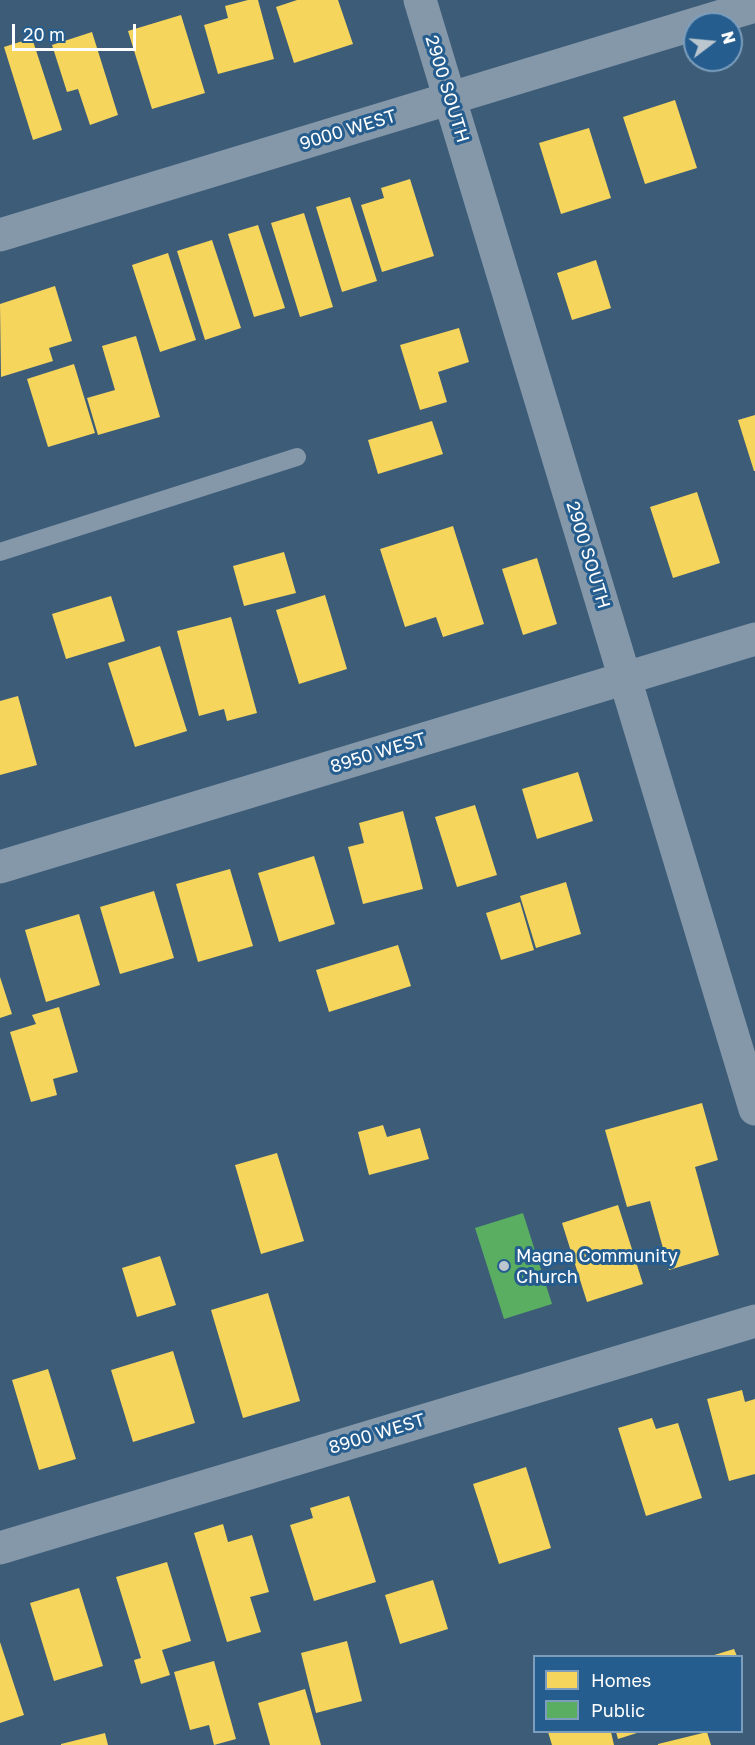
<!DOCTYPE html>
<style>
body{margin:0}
#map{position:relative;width:755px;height:1745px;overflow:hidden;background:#3d5c77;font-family:"Golos Text",sans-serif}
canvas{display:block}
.legend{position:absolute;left:533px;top:1655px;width:210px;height:78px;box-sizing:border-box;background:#255d8f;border:2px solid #7c9ebc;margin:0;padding:8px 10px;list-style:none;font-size:18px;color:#fff}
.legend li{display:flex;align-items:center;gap:12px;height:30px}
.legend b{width:30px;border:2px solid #7c9ebc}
.north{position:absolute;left:683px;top:12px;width:60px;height:60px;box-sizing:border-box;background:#255d8f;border:2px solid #7c9ebc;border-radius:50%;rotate:74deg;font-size:16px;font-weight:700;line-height:24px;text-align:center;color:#fff}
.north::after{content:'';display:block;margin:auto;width:21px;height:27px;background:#bbc6cf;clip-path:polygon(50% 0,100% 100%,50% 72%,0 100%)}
.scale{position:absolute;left:12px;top:24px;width:124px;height:27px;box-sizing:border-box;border:3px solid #fff;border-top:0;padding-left:8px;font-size:18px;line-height:21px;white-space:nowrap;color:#fff;-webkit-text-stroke:4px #255d8f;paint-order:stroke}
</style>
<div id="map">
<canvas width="755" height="1745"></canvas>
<ul class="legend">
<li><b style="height:16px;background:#f6d55c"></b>Homes</li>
<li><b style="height:16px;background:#5aae61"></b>Public</li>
</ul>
<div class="north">N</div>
<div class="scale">20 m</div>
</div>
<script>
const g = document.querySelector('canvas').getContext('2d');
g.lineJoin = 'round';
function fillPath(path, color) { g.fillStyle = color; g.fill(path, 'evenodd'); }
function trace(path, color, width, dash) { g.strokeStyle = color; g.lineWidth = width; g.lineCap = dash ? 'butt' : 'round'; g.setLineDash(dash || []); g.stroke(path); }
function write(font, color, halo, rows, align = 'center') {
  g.font = font + ' "Golos Text",sans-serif'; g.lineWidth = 6; g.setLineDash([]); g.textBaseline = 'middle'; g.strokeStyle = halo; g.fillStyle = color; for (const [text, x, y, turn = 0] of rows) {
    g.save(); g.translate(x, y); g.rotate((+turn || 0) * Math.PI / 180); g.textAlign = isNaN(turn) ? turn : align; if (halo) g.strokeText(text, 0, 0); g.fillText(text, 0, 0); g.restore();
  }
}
fillPath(new Path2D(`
 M 248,0 L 258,0 L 274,59 L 218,74 L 204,25 L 228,18 L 225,6 Z
 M 297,0 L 338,0 L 353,44 L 294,63 L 276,7 Z
 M 181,15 L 205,93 L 152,109 L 128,31 Z
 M 92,32 L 118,115 L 90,125 L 78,89 L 67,92 L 52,45 Z
 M 32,38 L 62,130 L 33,140 L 4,47 Z
 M 675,100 L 697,168 L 645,184 L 623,117 Z
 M 589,128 L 611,198 L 561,214 L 539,143 Z
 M 410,179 L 434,256 L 382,272 L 361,205 L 384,198 L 381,188 Z
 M 350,197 L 377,281 L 342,292 L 316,207 Z
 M 304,213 L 333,307 L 300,317 L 271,223 Z
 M 258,225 L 285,308 L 254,317 L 228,234 Z
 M 212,240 L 241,328 L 205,340 L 177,251 Z
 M 168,253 L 196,340 L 160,352 L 132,265 Z
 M 596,260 L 611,308 L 572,320 L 557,273 Z
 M 55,286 L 72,341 L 49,348 L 53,361 L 1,377 L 0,304 Z
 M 459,328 L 469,362 L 438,372 L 447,402 L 420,410 L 400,345 Z
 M 136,336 L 160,417 L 98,435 L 87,398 L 115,390 L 102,346 Z
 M 74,364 L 95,433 L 48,447 L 27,379 Z
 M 755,415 L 755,471 L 754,471 L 738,420 Z
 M 432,421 L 443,454 L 378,474 L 368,440 Z
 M 697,492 L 720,563 L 673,578 L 650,507 Z
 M 453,526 L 484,624 L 443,637 L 436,617 L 405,627 L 380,549 Z
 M 284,552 L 296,593 L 244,606 L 233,566 Z
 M 537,558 L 557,624 L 523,635 L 502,569 Z
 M 325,595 L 347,669 L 299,684 L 276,610 Z
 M 111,596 L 125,641 L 66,659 L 52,614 Z
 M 231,617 L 257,713 L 227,721 L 224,709 L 199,716 L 177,631 Z
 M 160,646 L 187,731 L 135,747 L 108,663 Z
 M 18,696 L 37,765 L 0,775 L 0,701 Z
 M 578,772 L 593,821 L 537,839 L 522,789 Z
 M 475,805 L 497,875 L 457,887 L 435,817 Z
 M 403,811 L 423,889 L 363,904 L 348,847 L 364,843 L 359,823 Z
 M 314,856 L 335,924 L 279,942 L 258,873 Z
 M 230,869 L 253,946 L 198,962 L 176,884 Z
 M 566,882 L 581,934 L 536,948 L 520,896 Z
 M 154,891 L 174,958 L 120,974 L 100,907 Z
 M 520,902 L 534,950 L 501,960 L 486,913 Z
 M 79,914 L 100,985 L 46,1002 L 25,930 Z
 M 398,945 L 411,986 L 329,1012 L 316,970 Z
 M 0,977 L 12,1014 L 0,1018 Z
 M 59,1007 L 78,1072 L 53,1079 L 57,1095 L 31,1102 L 10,1032 L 36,1024 L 32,1015 Z
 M 702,1103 L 718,1160 L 695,1167 L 719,1255 L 669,1270 L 650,1201 L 627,1207 L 605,1130 Z
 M 383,1125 L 387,1137 L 420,1128 L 429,1159 L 369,1175 L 358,1132 Z
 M 277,1153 L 304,1241 L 261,1254 L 235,1165 Z
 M 618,1205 L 643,1284 L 587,1302 L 562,1223 Z
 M 160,1256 L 176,1305 L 137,1317 L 122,1268 Z
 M 268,1293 L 300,1401 L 243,1418 L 211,1310 Z
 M 173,1351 L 195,1423 L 133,1442 L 111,1370 Z
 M 48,1369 L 76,1459 L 39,1470 L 12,1380 Z
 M 742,1390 L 745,1402 L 755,1399 L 755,1474 L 729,1481 L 707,1399 Z
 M 652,1418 L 656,1429 L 678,1423 L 702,1498 L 646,1516 L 618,1428 Z
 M 526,1467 L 551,1548 L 499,1564 L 473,1484 Z
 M 349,1496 L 376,1582 L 314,1601 L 290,1525 L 313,1518 L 310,1508 Z
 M 223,1524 L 228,1542 L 252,1535 L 269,1592 L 250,1597 L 261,1632 L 227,1642 L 194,1533 Z
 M 167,1562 L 191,1641 L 162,1650 L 170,1675 L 141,1684 L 134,1660 L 141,1658 L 116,1577 Z
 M 433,1580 L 448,1629 L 400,1644 L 385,1595 Z
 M 79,1588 L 103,1666 L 54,1681 L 30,1603 Z
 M 347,1641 L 362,1701 L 316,1713 L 301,1653 Z
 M 0,1642 L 24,1715 L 0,1723 Z
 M 734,1649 L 737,1656 L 711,1656 Z
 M 214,1661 L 236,1739 L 214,1745 L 209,1725 L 190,1730 L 174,1672 Z
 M 305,1689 L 321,1745 L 270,1745 L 258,1703 Z
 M 548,1732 L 611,1732 L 614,1745 L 552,1745 Z
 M 616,1732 L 640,1732 L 618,1739 Z
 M 707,1732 L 711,1745 L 658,1745 L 658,1744 Z
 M 105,1733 L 108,1745 L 61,1745 L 61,1744 Z`), '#f6d55c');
fillPath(new Path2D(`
 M 523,1213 L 552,1304 L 504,1319 L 475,1228 Z`), '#5aae61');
trace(new Path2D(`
 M 0,552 L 297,457`), '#8498aa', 18);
trace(new Path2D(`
 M 420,0 L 755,1109
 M 695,24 L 755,6
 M 0,235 L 695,24
 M 0,867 L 755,639
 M 0,1548 L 755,1321`), '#8498aa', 33);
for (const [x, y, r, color] of [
 [504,1266,6,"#bbc6cf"]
]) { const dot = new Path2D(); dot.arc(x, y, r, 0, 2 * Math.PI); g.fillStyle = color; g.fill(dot); trace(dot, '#255d8f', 2); }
write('18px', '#fff', '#255d8f', [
 ["2900 SOUTH",447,89,73],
 ["9000 WEST",348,130,-17],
 ["2900 SOUTH",588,555,73],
 ["8950 WEST",378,753,-17],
 ["8900 WEST",377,1434,-17]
]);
write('18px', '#fff', '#255d8f', [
 ["Magna Community",516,1256],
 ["Church",516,1277]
], 'left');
</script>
